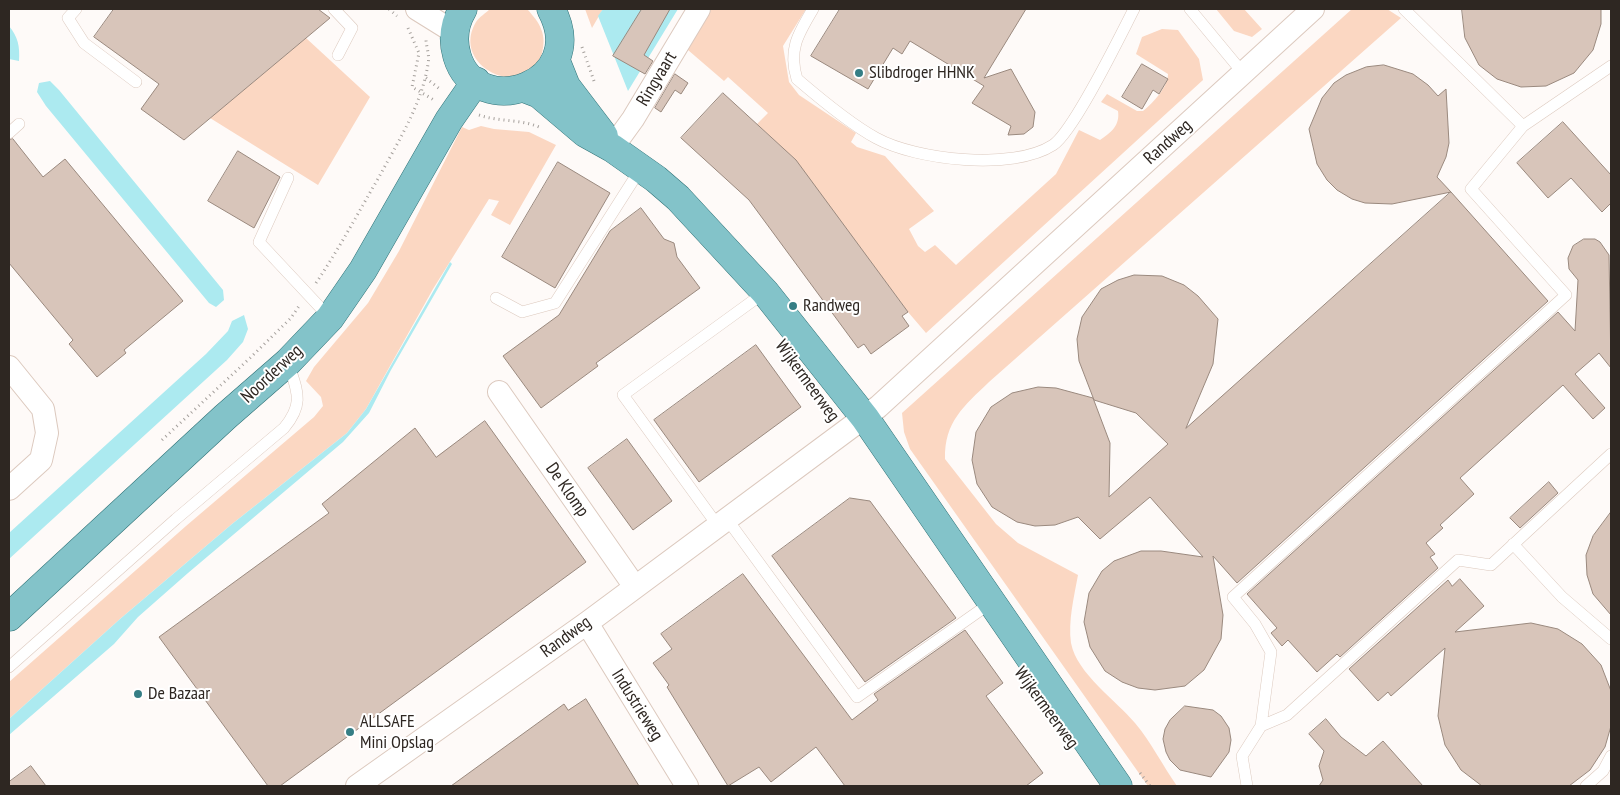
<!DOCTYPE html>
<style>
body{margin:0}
#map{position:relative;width:1620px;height:795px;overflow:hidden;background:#fefaf8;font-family:"PT Sans Narrow",sans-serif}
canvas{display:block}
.frame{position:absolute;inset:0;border:10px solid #2e2722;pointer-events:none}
</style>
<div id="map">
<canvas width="1620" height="795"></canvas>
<div class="frame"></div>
</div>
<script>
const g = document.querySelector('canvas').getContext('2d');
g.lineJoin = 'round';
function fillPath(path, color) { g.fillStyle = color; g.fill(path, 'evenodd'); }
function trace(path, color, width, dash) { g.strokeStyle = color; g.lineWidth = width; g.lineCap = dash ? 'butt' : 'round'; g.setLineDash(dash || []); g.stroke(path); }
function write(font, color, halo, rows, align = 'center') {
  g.font = font + ' "PT Sans Narrow",sans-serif'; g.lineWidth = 4; g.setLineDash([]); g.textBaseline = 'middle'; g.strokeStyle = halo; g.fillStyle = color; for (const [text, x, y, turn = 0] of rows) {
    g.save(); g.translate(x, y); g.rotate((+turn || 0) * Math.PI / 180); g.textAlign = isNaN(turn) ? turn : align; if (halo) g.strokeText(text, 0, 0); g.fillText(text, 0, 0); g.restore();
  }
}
fillPath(new Path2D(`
 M 490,9 L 527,9 C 540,23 547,34 542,53 C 527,103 449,67 476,22 C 479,17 486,13 490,9 Z
 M 585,9 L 603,9 L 592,28 Z
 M 704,9 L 806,9 L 783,46 L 789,82 L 799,95 L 856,133 L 851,142 L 857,147 L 885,156 L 934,211 L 909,229 L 918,246 L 925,252 L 935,245 L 956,265 L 1056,174 L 1079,130 L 1100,140 C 1112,132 1120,125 1118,111 L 1101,102 L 1107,94 L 1137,111 L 1143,111 C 1153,103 1168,87 1168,74 L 1136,54 L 1142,37 L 1162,29 L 1178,30 L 1199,59 L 1203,80 L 926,333 L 908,312 L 795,160 L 757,124 L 768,113 L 728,77 L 724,81 L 681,44 Z
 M 1216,9 L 1244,9 L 1262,29 L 1252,37 L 1234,31 Z
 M 1352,9 L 1387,9 L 1401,18 L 989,382 C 964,406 944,422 945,459 L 996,524 L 1018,543 L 1078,575 C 1074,597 1068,621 1071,643 C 1077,674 1116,700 1135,723 C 1151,742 1163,766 1177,786 L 1148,786 L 910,449 L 904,432 L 902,413 Z
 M 306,38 L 370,97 L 318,185 L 210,118 Z
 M 481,126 L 494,129 L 529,132 L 556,145 L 510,225 L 491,215 L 499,201 L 489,199 L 433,289 L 366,409 L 347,433 L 232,524 L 120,619 L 9,719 L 9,682 L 186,526 L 314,417 L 323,406 L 321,397 L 306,381 L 314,367 L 368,303 L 399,251 L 462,127 L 469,130 Z`), '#fbd7c2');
fillPath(new Path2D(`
 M 603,9 L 678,9 L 628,91 L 598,16 Z
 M 9,26 C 18,37 20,46 19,61 L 9,59 Z
 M 50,81 L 59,90 L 223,290 L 224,300 L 216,307 L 209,303 L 46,106 L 37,92 L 39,83 Z
 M 450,262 L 452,264 L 391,370 L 369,413 L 343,442 L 188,573 L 138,617 L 114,644 L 9,735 L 9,719 L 120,619 L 232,524 L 347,433 L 366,409 Z
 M 244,315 L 248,329 L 243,342 L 227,360 L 9,559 L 9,533 L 206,354 L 228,331 L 232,321 Z`), '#aceaf0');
const building = new Path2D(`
 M 114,9 L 318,9 L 330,18 L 184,140 L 141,109 L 159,84 L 94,37 Z
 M 642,9 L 670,9 L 644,55 L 653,61 L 645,74 L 613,56 Z
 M 840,9 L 1026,9 L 984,78 L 1011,69 L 1035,112 L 1033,127 L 1024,134 L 1008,135 L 1011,126 L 972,103 L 984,86 L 910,41 L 902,54 L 893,48 L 868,89 L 811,56 Z
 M 1462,9 L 1601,9 L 1601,24 L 1593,50 L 1574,73 L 1546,86 L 1521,87 L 1497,79 L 1479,65 L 1465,38 Z
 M 1142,64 L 1168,79 L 1159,94 L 1153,90 L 1142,109 L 1122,97 Z
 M 1384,65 L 1413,74 L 1428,85 L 1438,96 L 1446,89 L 1449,143 L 1446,157 L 1437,177 L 1451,192 L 1392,204 L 1365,203 L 1352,199 L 1337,190 L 1327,180 L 1317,164 L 1309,129 L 1322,98 L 1334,83 L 1346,75 L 1366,67 Z
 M 675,74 L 688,83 L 681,94 L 675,90 L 661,112 L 655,108 Z
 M 723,93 L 796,160 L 908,312 L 902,316 L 909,326 L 871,354 L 864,344 L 858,348 L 749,200 L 681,138 Z
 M 1563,122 L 1611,175 L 1611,203 L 1602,212 L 1571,178 L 1548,198 L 1517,163 Z
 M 13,139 L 43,177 L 65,159 L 183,301 L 124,350 L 126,353 L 97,377 L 69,344 L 73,340 L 9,263 L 9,140 Z
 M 238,151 L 280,177 L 254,228 L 208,201 Z
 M 558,162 L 610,193 L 555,288 L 502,257 Z
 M 1451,192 L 1548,301 L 1237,583 L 1213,556 L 1223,615 L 1221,639 L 1204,670 L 1185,686 L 1155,690 L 1138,688 L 1122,682 L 1105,671 L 1090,647 L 1084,622 L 1089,593 L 1102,571 L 1114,561 L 1141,551 L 1161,551 L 1203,557 L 1150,497 L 1100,539 L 1078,517 L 1055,525 L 1035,526 L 1017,522 L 992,507 L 977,484 L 972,460 L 976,432 L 991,407 L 1012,393 L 1038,387 L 1056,388 L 1093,398 L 1110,443 L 1109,497 L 1168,444 L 1136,413 L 1094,400 L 1079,361 L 1077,339 L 1082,317 L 1101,289 L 1118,280 L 1134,275 L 1162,276 L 1184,285 L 1198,296 L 1218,319 L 1213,364 L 1186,428 Z
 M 641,208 L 664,239 L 674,243 L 677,257 L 700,288 L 596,363 L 598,366 L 541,408 L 503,356 L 559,315 L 610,231 Z
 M 1584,239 L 1595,239 L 1600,242 L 1609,255 L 1611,368 L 1599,353 L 1575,374 L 1605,408 L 1593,419 L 1563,385 L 1460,478 L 1474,494 L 1440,525 L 1443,528 L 1426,543 L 1435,554 L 1430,557 L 1438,568 L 1340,657 L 1337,654 L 1317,672 L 1288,640 L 1282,646 L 1271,633 L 1277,628 L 1247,594 L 1558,312 L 1575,331 L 1578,280 L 1569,269 L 1568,258 L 1573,246 Z
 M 756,345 L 801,407 L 699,482 L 654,420 Z
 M 485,421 L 586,562 L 280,786 L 268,786 L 159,637 L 329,513 L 322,504 L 415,428 L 436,457 Z
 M 627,439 L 672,501 L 633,530 L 588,468 Z
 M 1549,482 L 1558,493 L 1520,528 L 1510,518 Z
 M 850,498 L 870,501 L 956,618 L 865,682 L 772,556 Z
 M 1611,512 L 1611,615 L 1593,594 L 1587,575 L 1586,555 L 1593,536 Z
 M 743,574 L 852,720 L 878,700 L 874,694 L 965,630 L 1003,683 L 986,696 L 1043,773 L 1026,786 L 845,786 L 816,747 L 771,782 L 759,767 L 728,786 L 667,687 L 669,685 L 653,663 L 672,649 L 661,634 Z
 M 1460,579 L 1484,606 L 1455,632 L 1531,623 L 1558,629 L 1582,644 L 1601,665 L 1611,691 L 1611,726 L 1605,747 L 1590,770 L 1569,786 L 1482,786 L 1461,770 L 1445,745 L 1438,716 L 1445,648 L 1391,696 L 1388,692 L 1378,701 L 1349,669 L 1448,580 L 1452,586 Z
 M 586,699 L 639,786 L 451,786 L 564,704 L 568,710 Z
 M 1185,706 L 1213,710 L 1221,716 L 1229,728 L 1231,740 L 1229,752 L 1211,777 L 1180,770 L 1170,760 L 1166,752 L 1163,739 L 1165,729 L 1170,720 Z
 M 1326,719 L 1341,737 L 1366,756 L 1383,741 L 1423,786 L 1319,786 L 1323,780 L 1319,766 L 1324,751 L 1309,734 Z
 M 31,766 L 46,786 L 9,786 L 9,782 Z`);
fillPath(building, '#d8c5ba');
trace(building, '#9a897e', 1);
const lane = new Path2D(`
 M 76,9 L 68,18 L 84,43 L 136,82
 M 334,9 L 352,28 L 338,55
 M 813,9 C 798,34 788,50 797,79 C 818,97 852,125 876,138 C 916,160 1013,171 1053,145 C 1074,131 1120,36 1134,9
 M 1190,9 L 1243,73
 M 1523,126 L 1611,66
 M 9,133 L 19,124
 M 288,178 L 259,242 L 330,318
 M 496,298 L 522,312 L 555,303 L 641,168
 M 727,519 L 857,697 L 992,602
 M 718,526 L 623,395 L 765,292
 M 1513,544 L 1562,597 L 1611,639
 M 9,667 L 176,519 L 284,428 C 305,403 297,391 288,362
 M 1261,726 L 1287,715 L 1458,560 L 1491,565 L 1611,454
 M 1247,786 L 1242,756 L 1261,726 L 1271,652 L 1255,624 L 1233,597 L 1566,295 L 1471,189 L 1523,126 L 1404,9
 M 1586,786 L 1603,771 L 1611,756`);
const street = new Path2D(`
 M 417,9 L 454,32
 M 612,148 L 633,119 L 699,9
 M 9,367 L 43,409 L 47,433 L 41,460 L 9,489
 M 499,392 L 635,587
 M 587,623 L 687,786
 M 357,786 L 587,623 L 878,407 L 1313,9`);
const primary = new Path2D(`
 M 463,9 C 454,24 452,39 457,56 C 477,124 592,84 551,9
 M 556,61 L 566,86 L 604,136
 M 526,89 L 539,94 L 585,133 L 612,148 L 656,179 L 678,198 L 765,292 L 865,418 L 1118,786
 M 9,617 L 225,417 L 288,362 L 330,318 L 363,270 L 449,120 L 476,81`);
trace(lane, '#dcc9be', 12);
trace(street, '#dcc9be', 24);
trace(primary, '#307277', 29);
trace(new Path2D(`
 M 389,9 L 397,16
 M 408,28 L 419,53 L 412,87 L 434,100
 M 582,47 L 594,81
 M 426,78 L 441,90
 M 479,115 C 499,122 520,119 539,127
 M 316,283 C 339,249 358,213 379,177 C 398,142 422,104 428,64 C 430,54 426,48 426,38
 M 162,440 L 250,358 L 291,318 L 299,306
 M 1140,773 L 1150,786`), '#a5a09c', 3, [1, 4]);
trace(lane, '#fff', 11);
trace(street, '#fff', 22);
trace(primary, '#83c3c9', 28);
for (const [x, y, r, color] of [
 [859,73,5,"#357e85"],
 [793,306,5,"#357e85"],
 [138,694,5,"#357e85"],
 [350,732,5,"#357e85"]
]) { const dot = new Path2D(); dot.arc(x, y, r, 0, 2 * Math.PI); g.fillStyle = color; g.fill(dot); trace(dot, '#fff', 2); }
write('18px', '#2e2722', '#fff', [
 ["Slibdroger HHNK",869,73],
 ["Randweg",803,306],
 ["De Bazaar",148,694],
 ["ALLSAFE",360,722],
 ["Mini Opslag",360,743]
], 'left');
write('18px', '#2e2722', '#fff', [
 ["Ringvaart",657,79,-59],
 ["Randweg",1168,142,-42],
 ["Noorderweg",272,374,-43],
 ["Wijkermeerweg",807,381,54],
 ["De Klomp",567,490,55],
 ["Randweg",566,637,-36],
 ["Industrieweg",637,705,58],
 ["Wijkermeerweg",1046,708,54]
]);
</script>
